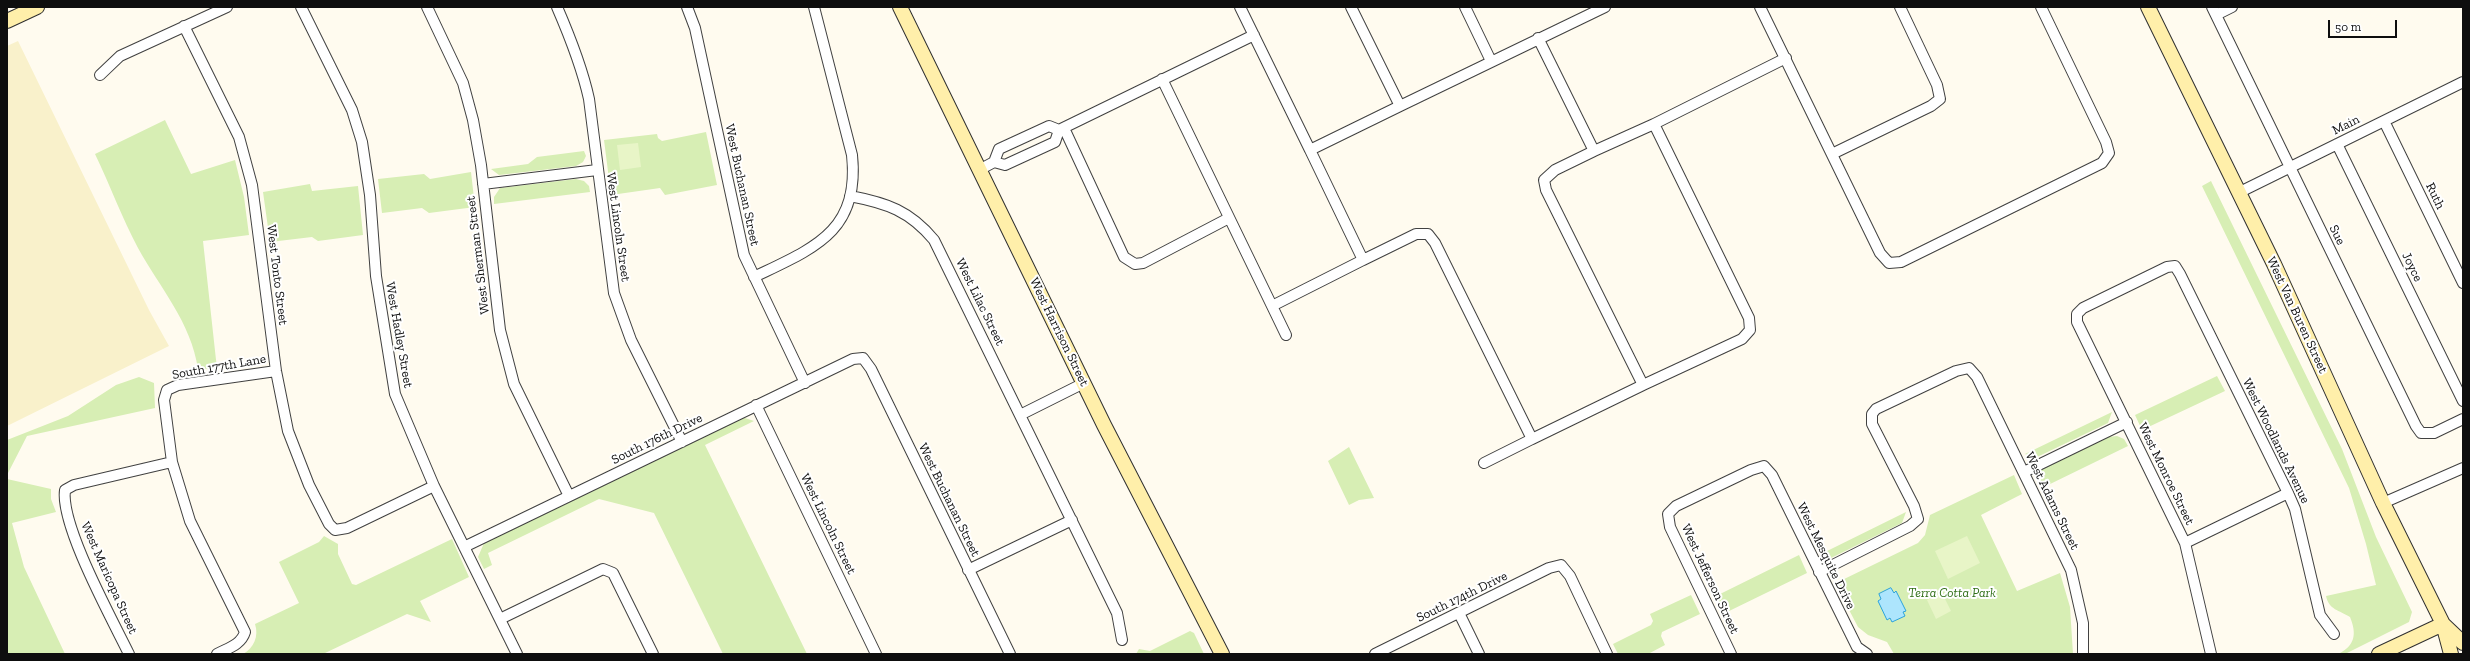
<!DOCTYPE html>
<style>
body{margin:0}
#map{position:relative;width:2470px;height:661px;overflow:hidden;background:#fffbef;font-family:"Zilla Slab",serif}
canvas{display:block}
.frame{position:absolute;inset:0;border:8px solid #0e0e0e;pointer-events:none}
.scale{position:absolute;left:2328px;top:20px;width:69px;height:18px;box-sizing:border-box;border:2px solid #0e0e0e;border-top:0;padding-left:5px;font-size:12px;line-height:14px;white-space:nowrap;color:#0e0e0e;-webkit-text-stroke:3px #fff;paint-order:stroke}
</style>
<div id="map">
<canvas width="2470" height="661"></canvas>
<div class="frame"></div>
<div class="scale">50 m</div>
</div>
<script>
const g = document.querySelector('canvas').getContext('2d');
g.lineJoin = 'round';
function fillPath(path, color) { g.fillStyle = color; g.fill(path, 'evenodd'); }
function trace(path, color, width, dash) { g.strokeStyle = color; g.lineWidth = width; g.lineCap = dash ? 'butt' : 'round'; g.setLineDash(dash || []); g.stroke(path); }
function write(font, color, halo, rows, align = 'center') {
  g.font = font + ' "Zilla Slab",serif'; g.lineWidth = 4; g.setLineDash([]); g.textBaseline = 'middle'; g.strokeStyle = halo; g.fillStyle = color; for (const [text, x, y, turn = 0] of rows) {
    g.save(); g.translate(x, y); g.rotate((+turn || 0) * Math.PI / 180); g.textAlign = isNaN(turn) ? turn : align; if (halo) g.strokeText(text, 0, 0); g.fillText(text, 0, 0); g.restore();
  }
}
fillPath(new Path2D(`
 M 18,41 L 149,310 L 169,346 L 7,426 L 7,46 Z`), '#f9f1cb');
fillPath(new Path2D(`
 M 165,120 L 191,174 L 235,160 L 244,197 L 249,235 L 203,241 L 217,369 L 198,369 C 191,322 160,288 138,248 C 122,218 110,185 95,154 Z
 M 706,132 L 717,185 L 665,195 L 660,188 L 611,195 L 604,140 L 657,134 L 658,138 L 662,141 Z
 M 584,151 L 586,156 L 583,162 L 576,166 L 499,175 L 491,169 L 528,164 L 537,157 Z
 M 471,172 L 475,207 L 429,213 L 422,208 L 382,213 L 378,179 L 424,174 L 430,179 Z
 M 576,179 L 584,181 L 589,186 L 590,192 L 494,204 L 494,197 L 500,188 Z
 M 2211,181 L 2342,449 L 2376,537 L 2412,612 L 2409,622 L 2345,654 L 2338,654 C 2355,646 2357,634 2350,617 C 2339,610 2329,610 2326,596 L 2376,585 L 2366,544 L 2349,488 L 2202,186 Z
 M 310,184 L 312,191 L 358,186 L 363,235 L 318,241 L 312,237 L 270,242 L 263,192 Z
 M 2217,376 L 2225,391 L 2142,430 L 2135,415 Z
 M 139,377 L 154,383 L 155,408 L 27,436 L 7,475 L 7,440 L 68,416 L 116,385 Z
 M 2112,412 L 2108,423 L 2035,458 L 2025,454 Z
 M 742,417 L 754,421 L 705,445 L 807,654 L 723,654 L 654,513 L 599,499 L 488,553 L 492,565 L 484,569 L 478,557 L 484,543 Z
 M 2117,436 L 2124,439 L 2128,446 L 2044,487 L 2038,482 L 2041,470 L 2108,437 Z
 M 1349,447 L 1374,498 L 1359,500 L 1349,505 L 1328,461 Z
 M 2014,475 L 2022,494 L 1981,515 L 2017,591 L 2060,573 L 2070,607 L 2073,654 L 1894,654 L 1887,642 L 1868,635 L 1858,627 L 1836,585 L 1838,582 L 1918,543 L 1925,535 L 1930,515 Z
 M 7,479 L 51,489 L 51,499 L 56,512 L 12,523 L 24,567 L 65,654 L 7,654 Z
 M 1906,512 L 1902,523 L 1831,558 L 1821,554 Z
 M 324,536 L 338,544 L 338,554 L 352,584 L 356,585 L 452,539 L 469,577 L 420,601 L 431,622 L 407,614 L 323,654 L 243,654 C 254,648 259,636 255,624 L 299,603 L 279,562 L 319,542 Z
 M 1799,555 L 1807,573 L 1725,613 L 1716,596 Z
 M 1691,595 L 1700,614 L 1662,632 L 1661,636 L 1665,645 L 1648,654 L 1618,654 L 1613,644 L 1651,625 L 1653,621 L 1650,614 Z
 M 1190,631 L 1194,633 L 1204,654 L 1136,654 L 1139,649 L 1150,651 Z`), '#d7eeb4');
fillPath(new Path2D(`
 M 638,143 L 641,167 L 620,170 L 617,145 Z
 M 1967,536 L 1980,563 L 1948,579 L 1935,551 Z
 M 1942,593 L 1951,611 L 1936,619 L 1927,600 Z`), '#e8f5c7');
const water = new Path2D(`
 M 1891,588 L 1894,593 L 1896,591 L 1906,611 L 1903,612 L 1905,616 L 1892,622 L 1890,618 L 1887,620 L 1878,601 L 1881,599 L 1879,594 Z`);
fillPath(water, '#ade5fd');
trace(water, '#2ca3dc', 1);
const street = new Path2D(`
 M 301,7 L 352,110 L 362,142 L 370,195 L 376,276 L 395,394 L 434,486 L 517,654
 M 427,7 L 463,83 L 473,120 L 481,165 L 500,330 L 514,384 L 569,496
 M 557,7 C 570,37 582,67 589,99 L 614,293 L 631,340 L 682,442
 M 687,7 L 695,28 L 744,255 L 805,383
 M 1240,7 L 1310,150 L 1400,106 L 1351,7
 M 1465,7 L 1491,61
 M 1760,7 L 1880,253 L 1889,263 L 1901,262 L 2102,163 L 2109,153 L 2106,142 L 2041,7
 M 2212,7 L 2416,426 L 2421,433 L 2434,433 L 2463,419
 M 2216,15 L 2232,7
 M 184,26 L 239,137 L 252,185 L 276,371 L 288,431 L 309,485 L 329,524 L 335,530 L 347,528 L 434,486
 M 100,75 L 120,56 L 227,7
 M 1162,79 L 1272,306 L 1363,260
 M 1400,106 L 1605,7
 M 2384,121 L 2463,283
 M 1654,124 L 1786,58
 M 1064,128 L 1124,257 L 1135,264 L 1143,263 L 1229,218
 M 2337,144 L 2463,401
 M 1310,150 L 1363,260 L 1416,234 L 1428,234 L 1435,243 L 1532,439 L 1484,463
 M 1594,151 L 1654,124 L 1749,318 L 1750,330 L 1742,339 L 1643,385
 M 1832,154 L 1931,106 L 1940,99 L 1937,85 L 1900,7
 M 994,162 L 999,149 L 1049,126 L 1059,130
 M 979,170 L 994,162 L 1005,165 L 1055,142 L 1059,130 L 1254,35
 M 483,184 L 597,170
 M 2240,192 L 2463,82
 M 850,196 C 887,203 910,211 934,240 L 1117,613 L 1122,640
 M 754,277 C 814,248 860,232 852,155 L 814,7
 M 1272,306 L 1286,335
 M 756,405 L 876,654
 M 1020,415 L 1084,383
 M 1532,439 L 1643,385 L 1546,190 L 1544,180 L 1555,170 L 1594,151 L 1538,38
 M 2024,472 L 2127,422
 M 2383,503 L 2463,468
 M 2185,543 L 2288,493
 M 464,547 L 853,359 L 863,358 L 871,369 L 1010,654
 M 968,570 L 1072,520
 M 1819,572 L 1910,526 L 1918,519 L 1914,506 L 1872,424 L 1872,414 L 1876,409 L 1956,371 L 1969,368 L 1977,377 L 2071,570 L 2083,623 L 2083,654
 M 1459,613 L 1479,654
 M 500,619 L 603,569 L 613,573 L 653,654
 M 129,654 C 112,619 60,525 65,490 L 74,485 L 172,462
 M 217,654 C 228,648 241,645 245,632 L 190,521 L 172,462 L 164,400 L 167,390 L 178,385 L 276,371
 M 1375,654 L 1549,568 L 1561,565 L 1570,576 L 1607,654
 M 1731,654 L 1670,527 L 1668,514 L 1676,506 L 1751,470 L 1764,466 L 1772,475 L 1857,647 L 1867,654
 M 2211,654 L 2185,543 L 2077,322 L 2077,314 L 2083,308 L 2167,267 L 2175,266 L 2180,274 L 2288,493 L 2295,509 L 2320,615 L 2334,634`);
const secondary = new Path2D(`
 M 900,7 L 1104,425 L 1222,654
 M 2148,7 L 2274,264 L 2383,503 L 2443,624 L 2451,654
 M 7,21 L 37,7
 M 2443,624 L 2463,643
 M 2379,654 L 2443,624`);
trace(street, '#414141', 12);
trace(secondary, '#303030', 16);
trace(street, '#fff', 10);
trace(secondary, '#ffefaa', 14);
write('13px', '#0e0e0e', '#fff', [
 ["Main",2346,125,-26],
 ["West Buchanan Street",742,185,78],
 ["Ruth",2435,196,64],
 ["West Lincoln Street",618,227,82],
 ["Sue",2337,235,64],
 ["West Sherman Street",478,255,-97],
 ["Joyce",2412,267,64],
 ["West Tonto Street",277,275,83],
 ["West Lilac Street",980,302,64],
 ["West Van Buren Street",2297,315,65],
 ["West Harrison Street",1059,332,64],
 ["West Hadley Street",399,335,80],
 ["South 177th Lane",219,367,-10],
 ["South 176th Drive",657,439,-26],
 ["West Woodlands Avenue",2276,441,64],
 ["West Monroe Street",2166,474,64],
 ["West Buchanan Street",949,500,64],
 ["West Adams Street",2052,501,64],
 ["West Lincoln Street",828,524,64],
 ["West Mesquite Drive",1826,556,64],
 ["West Maricopa Street",109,578,66],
 ["West Jefferson Street",1710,579,65],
 ["South 174th Drive",1462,597,-26]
]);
write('italic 13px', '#2f6e16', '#fff', [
 ["Terra Cotta Park",1952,593]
]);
</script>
